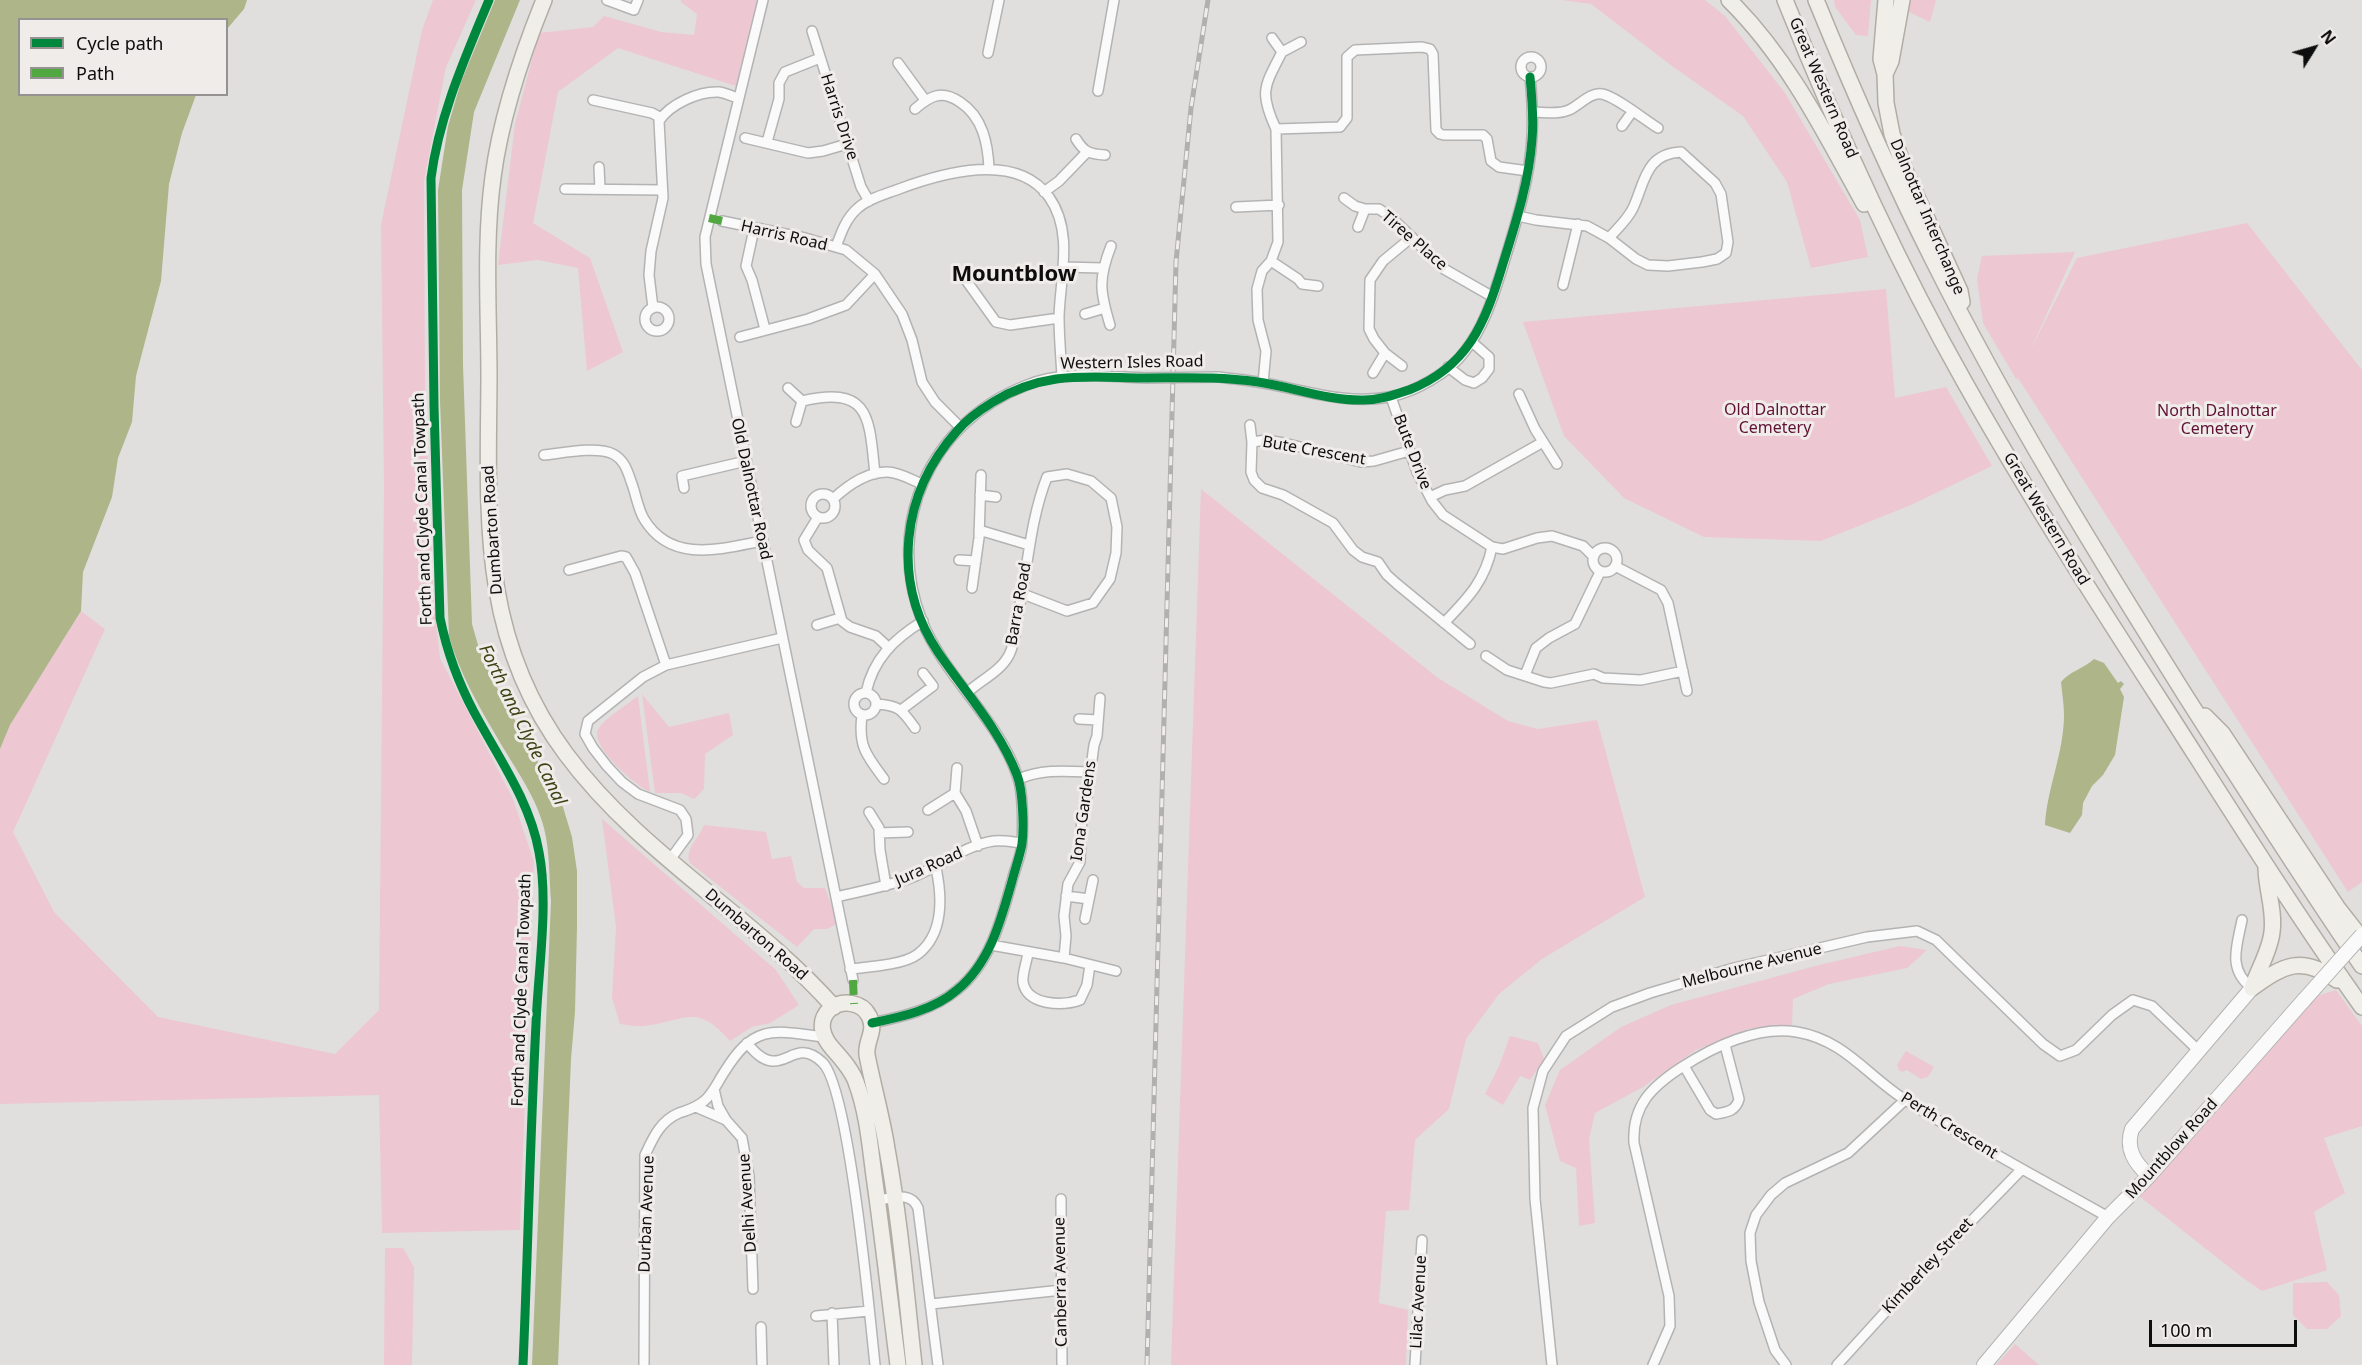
<!DOCTYPE html>
<style>
body{margin:0}
#map{position:relative;width:2362px;height:1365px;overflow:hidden;background:#e0dfde;font-family:"Noto Sans",sans-serif}
canvas{display:block}
.legend{position:absolute;left:18px;top:18px;width:210px;height:78px;box-sizing:border-box;background:#efecea;border:2px solid #959392;margin:0;padding:8px 10px;list-style:none;font-size:18px;color:#0e0d0d}
.legend li{display:flex;align-items:center;gap:12px;height:30px}
.legend b{width:30px;border:2px solid #959392}
.north{position:absolute;left:2284px;top:18px;width:60px;height:60px;-webkit-text-stroke:4px #efecea;paint-order:stroke;rotate:53deg;font-size:16px;font-weight:700;line-height:24px;text-align:center;color:#0e0d0d}
.north::after{content:'';display:block;margin:auto;width:21px;height:27px;background:#0e0d0d;clip-path:polygon(50% 0,100% 100%,50% 72%,0 100%)}
.scale{position:absolute;left:2149px;top:1320px;width:148px;height:27px;box-sizing:border-box;border:3px solid #0e0d0d;border-top:0;padding-left:8px;font-size:18px;line-height:21px;white-space:nowrap;color:#0e0d0d;-webkit-text-stroke:4px #efecea;paint-order:stroke}
</style>
<div id="map">
<canvas width="2362" height="1365"></canvas>
<ul class="legend">
<li><b style="height:8px;background:#00873e"></b>Cycle path</li>
<li><b style="height:8px;background:#51a841"></b>Path</li>
</ul>
<div class="north">N</div>
<div class="scale">100 m</div>
</div>
<script>
const g = document.querySelector('canvas').getContext('2d');
g.lineJoin = 'round';
function fillPath(path, color) { g.fillStyle = color; g.fill(path, 'evenodd'); }
function trace(path, color, width, dash) { g.strokeStyle = color; g.lineWidth = width; g.lineCap = dash ? 'butt' : 'round'; g.setLineDash(dash || []); g.stroke(path); }
function write(font, color, halo, rows, align = 'center') {
  g.font = font + ' "Noto Sans",sans-serif'; g.lineWidth = 6; g.setLineDash([]); g.textBaseline = 'middle'; g.strokeStyle = halo; g.fillStyle = color; for (const [text, x, y, turn = 0] of rows) {
    g.save(); g.translate(x, y); g.rotate((+turn || 0) * Math.PI / 180); g.textAlign = isNaN(turn) ? turn : align; if (halo) g.strokeText(text, 0, 0); g.fillText(text, 0, 0); g.restore();
  }
}
fillPath(new Path2D(`
 M 433,0 L 476,0 L 446,67 L 424,181 L 425,396 L 434,606 L 440,658 L 513,799 L 534,862 L 520,1230 L 382,1233 L 379,1095 L 0,1104 L 0,749 L 10,725 L 81,611 L 105,629 L 13,832 L 54,912 L 158,1017 L 335,1054 L 379,1010 L 384,485 L 381,225 L 422,30 Z
 M 681,0 L 757,0 L 736,86 L 618,48 L 558,92 L 533,223 L 590,258 L 623,352 L 587,371 L 578,268 L 538,260 L 498,265 L 515,124 L 539,33 L 593,27 L 604,16 L 661,32 L 694,35 L 697,14 L 681,2 Z
 M 1562,0 L 1705,0 L 1725,16 L 1785,93 L 1860,220 L 1868,257 L 1811,268 L 1787,182 L 1743,116 L 1672,66 L 1591,4 Z
 M 1834,0 L 1871,0 L 1868,36 L 1856,35 L 1835,7 Z
 M 1910,0 L 1936,0 L 1930,22 L 1909,12 Z
 M 2247,223 L 2362,370 L 2362,882 L 2348,892 L 2018,378 L 2016,379 L 1983,323 L 1977,279 L 1982,256 L 2075,252 L 2029,353 L 2077,258 Z
 M 1886,289 L 1895,398 L 1946,387 L 1992,466 L 1911,505 L 1821,541 L 1704,537 L 1624,498 L 1564,436 L 1523,322 Z
 M 1201,489 L 1438,678 L 1508,721 L 1538,729 L 1597,720 L 1645,897 L 1542,959 L 1499,994 L 1466,1039 L 1449,1109 L 1415,1140 L 1409,1210 L 1386,1211 L 1379,1303 L 1408,1310 L 1406,1365 L 1171,1365 Z
 M 642,694 L 669,727 L 729,713 L 733,735 L 705,754 L 704,789 L 694,799 L 681,793 L 655,793 Z
 M 638,696 L 650,792 C 636,786 590,746 598,730 C 602,720 628,704 638,696 Z
 M 602,819 L 776,970 L 799,1005 L 770,1023 L 752,1027 L 730,1041 C 696,1002 686,1021 644,1026 C 637,1027 628,1025 620,1024 L 612,998 L 616,927 Z
 M 704,825 L 766,832 L 772,859 L 791,856 L 797,882 L 804,888 L 825,888 L 838,923 L 827,929 L 814,929 L 797,947 L 690,863 C 684,849 699,839 704,825 Z
 M 1900,946 L 1927,950 L 1907,968 L 1829,984 L 1793,999 L 1792,1025 L 1748,1029 L 1696,1050 L 1643,1087 L 1595,1113 L 1589,1139 L 1595,1223 L 1579,1226 L 1576,1168 L 1560,1161 L 1545,1105 L 1560,1070 L 1621,1027 L 1671,1005 L 1819,965 Z
 M 2336,990 L 2362,1026 L 2362,1126 L 2324,1138 L 2345,1193 L 2314,1212 L 2327,1270 L 2262,1291 L 2243,1278 L 2134,1192 L 2304,1000 Z
 M 1510,1036 L 1538,1043 L 1544,1059 L 1530,1080 L 1520,1076 L 1503,1105 L 1485,1094 L 1499,1066 Z
 M 1906,1051 L 1934,1067 L 1928,1077 L 1921,1079 L 1907,1070 L 1902,1072 L 1899,1070 L 1897,1065 Z
 M 385,1248 L 403,1248 L 414,1267 L 412,1365 L 384,1365 Z
 M 2327,1282 L 2339,1295 L 2341,1316 L 2327,1329 L 2307,1329 L 2293,1315 L 2293,1283 Z
 M 2015,1344 L 2039,1365 L 1996,1365 Z`), '#edc7d2');
fillPath(new Path2D(`
 M 0,0 L 247,0 L 244,9 L 227,29 L 226,20 L 20,20 L 20,94 L 196,95 L 182,133 L 169,184 L 161,281 L 136,376 L 132,422 L 118,458 L 112,497 L 83,572 L 81,611 L 10,725 L 0,749 Z
 M 495,0 L 520,0 L 474,112 L 462,190 L 463,365 L 472,624 L 480,652 L 496,686 L 563,807 L 572,837 L 577,871 L 577,927 L 575,1012 L 571,1059 L 558,1365 L 532,1365 L 551,901 C 549,877 550,852 544,828 C 536,796 514,767 498,739 C 479,707 459,672 449,636 L 440,401 L 438,190 L 448,126 L 461,82 Z
 M 2094,659 L 2104,663 L 2118,683 L 2121,681 L 2124,684 L 2120,689 L 2124,697 L 2115,755 L 2103,775 L 2092,786 L 2083,803 L 2082,815 L 2070,833 L 2045,825 C 2047,788 2064,753 2064,715 C 2064,704 2062,693 2061,682 C 2070,671 2083,669 2094,659 Z`), '#aeb589');
const street = new Path2D(`
 M 607,0 L 634,10 L 638,0
 M 763,0 L 705,237 L 706,264 L 853,980
 M 812,31 L 861,187 L 869,201
 M 1272,38 L 1282,52 L 1301,42
 M 988,53 L 999,0
 M1521 67a10 10 0 1 1 20 0a10 10 0 1 1-20 0Z
 M 898,63 L 925,100
 M 1098,91 L 1114,0
 M 593,100 L 652,113 L 661,118
 M 915,109 C 931,95 942,90 960,102 C 983,117 988,144 989,169
 M 1532,112 C 1544,112 1558,115 1569,110 C 1580,105 1590,92 1602,94 C 1615,96 1645,120 1658,128
 M 1622,126 L 1632,112
 M 1276,129 C 1259,92 1264,87 1282,52
 M 745,138 L 808,153 L 823,151 L 847,144
 M 1076,139 C 1084,152 1089,154 1105,155
 M 767,142 L 779,99 L 779,83 L 785,72 L 820,58
 M 599,167 L 600,189
 M 565,189 L 662,190
 M 1044,192 L 1059,181 L 1087,152
 M 1344,198 L 1355,206 L 1365,209 L 1379,209 L 1391,217 L 1444,269 L 1493,297
 M 1236,207 L 1279,205
 M 1518,216 L 1536,220 L 1587,226 L 1609,238 L 1636,259 L 1648,265 L 1668,266 L 1702,262 L 1717,259 L 1726,253 L 1728,242 L 1721,194 L 1715,183 L 1681,152 C 1645,154 1645,182 1633,208 C 1628,219 1617,229 1609,238
 M 722,221 L 805,238 L 846,250 L 875,274 L 902,314 L 912,340 L 922,382 L 935,402 L 960,427
 M 1358,227 L 1365,209
 M 754,229 L 746,266 L 752,280 L 765,329
 M 836,247 C 841,233 846,218 858,208 C 869,198 886,194 899,189 C 942,173 1016,151 1049,197 C 1074,232 1060,278 1059,317 C 1059,337 1061,357 1062,377
 M 1271,261 L 1298,279 L 1302,284 L 1318,286
 M 1063,267 L 1102,268
 M 963,276 L 996,322 L 1010,325 L 1059,318
 M 1563,285 L 1578,224
 M645 319a12 12 0 1 1 24 0a12 12 0 1 1-24 0Z
 M 653,308 L 649,275 L 651,251 L 663,198 L 659,121 C 670,104 699,91 719,92 C 725,93 732,96 738,98
 M 1085,314 L 1105,308
 M 1110,325 C 1100,292 1098,279 1111,246
 M 740,337 L 808,319 L 846,305 L 875,274
 M 1402,366 L 1385,353 L 1374,339 L 1369,329 L 1370,280 L 1383,261 L 1412,237
 M 1448,367 L 1465,380 L 1474,383 L 1482,378 L 1489,369 L 1489,357 L 1472,342
 M 1373,373 L 1385,353
 M 1218,377 C 1233,379 1248,380 1263,383 C 1305,390 1346,405 1389,397 C 1415,392 1449,373 1465,351 C 1484,327 1493,297 1502,269 C 1515,226 1530,181 1532,136 C 1533,117 1532,97 1530,77
 M 1263,383 L 1266,351 L 1258,320 L 1257,289 L 1262,271 L 1271,261 L 1278,242 L 1276,129 L 1340,127 L 1347,118 L 1347,57 L 1355,50 L 1422,47 L 1430,49 L 1433,54 L 1436,130 L 1440,134 L 1444,135 L 1483,135 L 1487,139 L 1491,161 L 1499,167 L 1528,171
 M 788,388 L 802,401 L 796,422
 M 1519,394 L 1535,429 L 1557,464
 M 1391,397 L 1417,472 L 1432,501 L 1443,515 L 1492,547 L 1503,549 L 1537,538 L 1552,536 L 1583,546 L 1593,556
 M 802,401 C 871,385 869,418 875,474
 M 1250,425 L 1252,442 L 1251,472 L 1254,480 L 1262,488 L 1283,495 L 1333,523 L 1353,550 L 1362,557 L 1378,562 L 1387,575 L 1397,584 L 1470,644
 M 1252,442 L 1266,440 L 1284,443 L 1361,462 L 1374,461 L 1409,451
 M 544,455 C 563,453 597,446 613,454 C 625,460 628,473 632,484 C 636,495 638,509 644,519 C 671,564 721,549 762,541
 M 684,488 L 682,476 L 746,461
 M811 506a12 12 0 1 1 24 0a12 12 0 1 1-24 0Z
 M 980,495 L 996,497
 M 1430,497 L 1445,490 L 1465,486 L 1543,442
 M 833,499 C 847,486 867,472 887,472 C 899,472 912,480 922,484
 M 818,517 L 804,540 L 808,550 L 827,568 L 842,621 L 850,627 L 876,636 L 889,648
 M 979,530 L 1029,545
 M1593 560a12 12 0 1 1 24 0a12 12 0 1 1-24 0Z
 M 959,560 L 976,561
 M 1615,566 L 1661,590 L 1668,603 L 1687,691
 M 569,570 L 621,556 L 626,557 L 635,573 L 666,665
 M 972,588 L 979,538 L 981,475
 M 1444,623 C 1468,598 1485,581 1492,547
 M 817,625 L 840,618
 M 1486,656 L 1507,670 L 1544,682 L 1551,683 L 1594,674 L 1603,678 L 1641,680 L 1683,671
 M 1525,675 L 1536,648 L 1549,638 L 1575,624 L 1600,572
 M 968,692 C 981,680 1001,671 1009,655 C 1015,644 1015,630 1017,619 C 1028,571 1029,523 1047,477 L 1067,474 L 1091,481 L 1111,498 L 1117,527 L 1116,553 L 1110,579 L 1093,603 L 1067,611 L 1023,594
 M854 704a11 11 0 1 1 22 0a11 11 0 1 1-22 0Z
 M 866,693 C 873,659 894,639 923,621
 M 876,704 C 899,705 902,710 915,728
 M 901,710 L 933,686 L 923,673
 M 862,715 C 858,746 866,755 884,779
 M 1079,719 L 1098,720
 M 957,768 L 955,793 L 966,811 L 978,846
 M 1019,779 C 1041,769 1065,771 1090,772
 M 928,810 L 955,793
 M 869,812 L 879,828 L 880,850 L 886,886
 M 879,833 L 908,832
 M 669,861 L 688,835 L 686,819 L 680,810 L 638,794 L 622,782 L 607,766 L 593,748 L 585,734 L 588,721 L 643,677 L 666,665 L 782,638
 M 1066,896 L 1089,899
 M 836,897 C 862,891 888,886 913,877 C 939,867 967,844 994,841 C 1003,840 1013,842 1022,843
 M 1085,919 L 1093,880
 M 2242,920 C 2237,946 2227,969 2252,988
 M 991,945 L 1064,958 L 1116,971
 M 1028,953 C 1027,961 1022,974 1023,982 C 1027,1006 1063,1006 1080,1000 L 1087,985 L 1090,965
 M 1064,958 L 1066,936 L 1064,916 L 1068,884 L 1080,862 L 1082,813 L 1087,797 L 1094,745 L 1097,736 L 1100,698
 M 850,969 C 868,967 904,965 918,954 C 944,934 942,896 936,868
 M 872,1023 C 901,1017 933,1010 957,990 C 991,963 1002,917 1013,877 C 1016,866 1022,853 1022,842 C 1023,825 1023,793 1018,778 C 999,719 945,678 922,621 C 884,525 930,422 1027,385 C 1063,370 1107,377 1145,378
 M 747,1043 C 753,1050 761,1060 772,1061 C 789,1063 799,1041 822,1062 C 849,1085 870,1318 875,1365
 M 1684,1066 L 1710,1110 L 1716,1114 C 1727,1112 1736,1111 1739,1099 L 1725,1045
 M 714,1089 L 718,1106 L 726,1120
 M 696,1107 L 726,1120 L 742,1138 L 749,1176 L 753,1289
 M 1061,1199 L 1062,1365
 M 878,1200 C 893,1198 911,1191 918,1208 L 938,1365
 M 931,1304 L 1062,1290
 M 832,1313 L 834,1365
 M 816,1316 L 869,1311
 M 761,1327 L 762,1365
 M 644,1365 L 645,1155 C 653,1138 660,1121 679,1113 C 688,1110 696,1108 704,1101 C 713,1094 718,1081 725,1071 C 754,1024 773,1030 823,1037
 M 1415,1365 L 1422,1240
 M 1552,1365 L 1535,1199 L 1533,1108 L 1543,1071 L 1566,1036 L 1612,1007 L 1650,993 L 1734,968 L 1867,937 L 1917,931 L 1936,940 L 2043,1044 L 2060,1056 L 2076,1050 L 2112,1015 L 2133,1000 L 2152,1006 L 2199,1051
 M 1653,1365 L 1670,1326 L 1669,1296 L 1634,1143 C 1632,1106 1651,1087 1682,1067 C 1713,1047 1758,1025 1797,1032 C 1845,1040 1868,1077 1907,1101 C 1972,1143 2041,1179 2108,1217
 M 1786,1365 L 1775,1350 L 1759,1302 L 1751,1261 L 1750,1233 L 1756,1215 L 1771,1195 L 1785,1183 L 1848,1153 L 1905,1100
 M 1837,1365 L 1918,1276 L 2021,1170`);
const secondary = new Path2D(`
 M 2149,1176 C 2135,1163 2125,1149 2132,1129 L 2252,988
 M 1984,1365 L 2108,1217 L 2149,1176 L 2304,1000`);
const primary = new Path2D(`
 M 544,0 C 521,57 501,116 493,177 C 484,243 489,312 489,379 C 488,517 479,637 566,754 C 640,854 752,915 834,1007
 M 1729,0 C 1788,58 1825,133 1864,204
 M 1785,0 C 1837,130 1895,259 1964,381 C 2027,493 2096,601 2166,709 C 2230,809 2293,910 2362,1007
 M 1816,0 C 1852,88 1890,175 1933,260 C 2008,410 2096,553 2185,695 C 2243,786 2301,877 2362,966
 M 1886,0 L 1881,59 L 1885,74 L 1886,103 L 1892,134 L 1906,173 L 1960,291 L 1962,302
 M 1885,74 L 1891,61 L 1902,0
 M 2205,716 L 2222,733 L 2337,907 L 2362,939
 M 2252,988 C 2258,970 2270,951 2272,932 C 2275,910 2266,889 2266,867
 M 2252,988 C 2284,965 2301,955 2337,980
 M 898,1365 C 890,1302 883,1239 874,1176 C 870,1145 867,1111 856,1082 C 852,1070 841,1058 833,1049 C 822,1037 817,1021 830,1009 C 842,999 862,1002 869,1016 C 877,1031 865,1041 867,1055 C 873,1086 882,1117 887,1149 C 900,1220 906,1293 914,1365`);
trace(street, '#b4b3b3', 12);
trace(secondary, '#b4b3b3', 16);
trace(primary, '#b1ada4', 18);
trace(street, '#fafafa', 9);
trace(secondary, '#fafafa', 14);
trace(primary, '#f0eee9', 15);
const rail = new Path2D(`
 M 1147,1365 L 1176,262 L 1191,108 L 1208,0`);
trace(rail, '#b1b0b0', 5);
trace(rail, '#efecea', 3, [9]);
const streetBridge = new Path2D(`
 M 1145,378 L 1218,377`);
const secondaryBridge = new Path2D(`
 M 2304,1000 L 2362,935`);
trace(streetBridge, '#b4b3b3', 12, []);
trace(secondaryBridge, '#b4b3b3', 16, []);
trace(streetBridge, '#fafafa', 9);
trace(secondaryBridge, '#fafafa', 14);
trace(new Path2D(`
 M 709,218 L 722,221
 M 853,980 L 854,1004`), '#51a841', 8, [15, 8]);
trace(new Path2D(`
 M 489,0 C 465,58 439,116 431,178 L 434,406 L 440,618 C 447,652 458,682 474,712 C 498,757 530,801 539,852 C 549,903 538,972 536,1024 C 530,1138 528,1251 523,1365
 M 872,1023 C 901,1017 934,1010 957,990 C 990,963 1001,920 1012,881 C 1015,869 1020,856 1022,844 C 1024,828 1023,790 1017,775 C 1000,730 965,692 938,652 C 891,581 901,494 957,431 C 967,419 980,410 993,402 C 1044,371 1085,377 1142,378 C 1182,378 1218,376 1258,382 C 1293,387 1328,401 1364,400 C 1380,400 1394,395 1409,390 C 1468,367 1485,323 1502,267 C 1515,225 1529,183 1532,139 C 1534,119 1532,98 1530,77`), '#00873e', 9);
write('16px', '#0e0d0d', '#efecea', [
 ["Great Western Road",1823,88,67],
 ["Harris Drive",839,117,72],
 ["Dalnottar Interchange",1927,217,67],
 ["Harris Road",784,236,13],
 ["Tiree Place",1414,241,41],
 ["Western Isles Road",1132,363,-1],
 ["Bute Crescent",1314,451,10],
 ["Bute Drive",1412,452,69],
 ["Old Dalnottar Road",751,489,78],
 ["Forth and Clyde Canal Towpath",423,509,-92],
 ["Great Western Road",2046,519,59],
 ["Dumbarton Road",493,530,-94],
 ["Barra Road",1019,604,-80],
 ["Iona Gardens",1084,811,-82],
 ["Jura Road",929,867,-24],
 ["Dumbarton Road",756,935,41],
 ["Melbourne Avenue",1752,966,-14],
 ["Forth and Clyde Canal Towpath",522,990,-88],
 ["Perth Crescent",1949,1126,32],
 ["Mountblow Road",2172,1149,-48],
 ["Delhi Avenue",748,1203,-94],
 ["Durban Avenue",647,1214,-88],
 ["Kimberley Street",1928,1266,-47],
 ["Canberra Avenue",1061,1282,-91],
 ["Lilac Avenue",1419,1302,-87]
]);
write('16px', '#611134', '#efecea', [
 ["Old Dalnottar",1775,410],
 ["Cemetery",1775,428],
 ["North Dalnottar",2217,411],
 ["Cemetery",2217,429]
]);
write('italic 18px', '#3c4313', '#efecea', [
 ["Forth and Clyde Canal",522,725,64]
]);
write('bold 22px', '#0e0d0d', '#efecea', [
 ["Mountblow",1014,275]
]);
</script>
